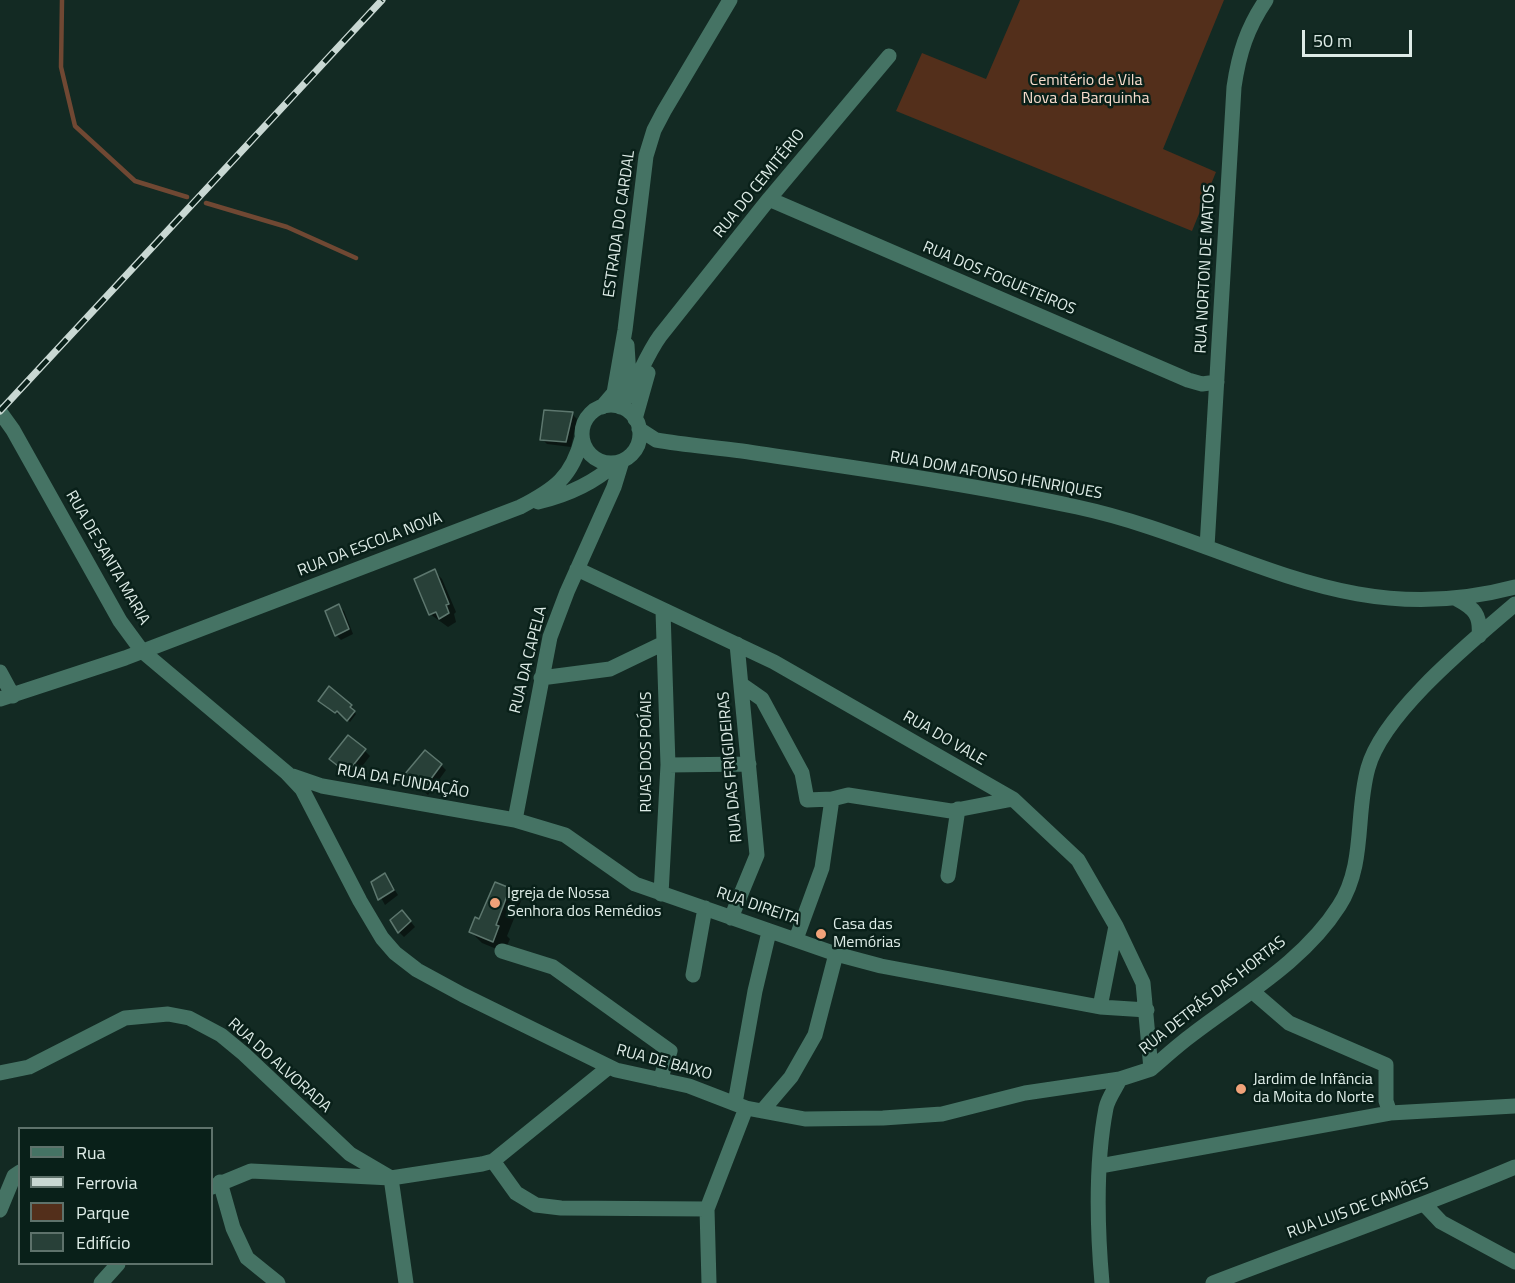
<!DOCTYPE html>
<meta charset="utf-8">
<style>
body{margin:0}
#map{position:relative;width:1515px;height:1283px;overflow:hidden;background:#132a23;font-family:"Titillium Web",sans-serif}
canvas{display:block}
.legend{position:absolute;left:18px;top:1127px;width:195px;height:138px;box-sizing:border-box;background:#092019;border:2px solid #5e726b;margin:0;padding:8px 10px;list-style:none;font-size:18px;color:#deece7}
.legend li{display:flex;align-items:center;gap:12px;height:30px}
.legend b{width:30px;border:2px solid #5e726b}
.scale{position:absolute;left:1302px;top:30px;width:110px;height:27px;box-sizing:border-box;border:3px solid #deece7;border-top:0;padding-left:8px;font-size:18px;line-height:21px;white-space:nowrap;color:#deece7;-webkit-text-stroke:4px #092019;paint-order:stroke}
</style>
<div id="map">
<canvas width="1515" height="1283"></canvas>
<ul class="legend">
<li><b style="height:8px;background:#457364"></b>Rua</li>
<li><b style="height:8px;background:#c9d8d3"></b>Ferrovia</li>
<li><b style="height:16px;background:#532f1b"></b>Parque</li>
<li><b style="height:16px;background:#284038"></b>Edifício</li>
</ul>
<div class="scale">50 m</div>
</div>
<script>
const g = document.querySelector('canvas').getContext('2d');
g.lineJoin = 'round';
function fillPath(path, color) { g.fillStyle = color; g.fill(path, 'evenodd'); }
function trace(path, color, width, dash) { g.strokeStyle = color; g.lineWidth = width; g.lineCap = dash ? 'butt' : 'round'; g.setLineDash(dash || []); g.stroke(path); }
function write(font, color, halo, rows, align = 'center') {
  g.font = font + ' "Titillium Web",sans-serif'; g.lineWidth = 5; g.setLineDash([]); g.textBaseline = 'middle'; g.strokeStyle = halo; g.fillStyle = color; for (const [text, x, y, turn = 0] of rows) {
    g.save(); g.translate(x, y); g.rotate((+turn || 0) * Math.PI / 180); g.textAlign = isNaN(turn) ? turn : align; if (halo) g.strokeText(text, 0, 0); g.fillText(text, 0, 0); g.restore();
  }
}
fillPath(new Path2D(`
 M 1020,0 L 1224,0 L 1163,149 L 1216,172 L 1192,231 L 896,111 L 922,53 L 986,79 Z`), '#532f1b');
fillPath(new Path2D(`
 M 572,414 L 577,419 L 571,447 L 547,444 L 542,439 Z
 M 434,571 L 442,579 L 456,612 L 454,614 L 456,622 L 448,627 L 430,614 Z
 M 338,606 L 344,611 L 353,634 L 341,640 L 336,635 Z
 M 329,688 L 353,708 L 352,710 L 356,714 L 350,722 L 340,712 L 338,714 L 322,703 Z
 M 365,751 L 370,756 L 353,778 L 331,759 Z
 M 441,765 L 446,770 L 428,795 L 411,780 Z
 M 385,875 L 398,895 L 385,905 L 373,883 Z
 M 509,889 L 521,901 L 507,936 L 510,939 L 504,952 L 482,943 L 471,932 Z
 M 407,917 L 415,927 L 404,937 L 399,932 Z`), '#0007');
trace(new Path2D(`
 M 62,0 L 61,67 L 75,126 L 135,181 L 187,197
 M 206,203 L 287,227 L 356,258`), '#704833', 4.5);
const building = new Path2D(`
 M 544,410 L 573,412 L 566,442 L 540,440 Z
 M 435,569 L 449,604 L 446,605 L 449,613 L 439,619 L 436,612 L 429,615 L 414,579 Z
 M 339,604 L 349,629 L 335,636 L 325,611 Z
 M 329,686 L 352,705 L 350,707 L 355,711 L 347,721 L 337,711 L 335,713 L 318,701 Z
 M 348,735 L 366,749 L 347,773 L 329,759 Z
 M 425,750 L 442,764 L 422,791 L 404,775 Z
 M 385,873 L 394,890 L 378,900 L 371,882 Z
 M 495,882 L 510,888 L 496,925 L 499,926 L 493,942 L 469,932 L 475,917 L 479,919 Z
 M 402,910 L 411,921 L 398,933 L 390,920 Z`);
fillPath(building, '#284038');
trace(building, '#5d776e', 1.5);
trace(new Path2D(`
 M 769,199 L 1188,380 L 1202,384 L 1217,382
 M 627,345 L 630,393
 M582 434a29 29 0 1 1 58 0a29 29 0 1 1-58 0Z
 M 602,407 L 614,393 L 625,330 L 646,156 L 654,130 L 664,111 L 730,0
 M 620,407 C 637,384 644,358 660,336 L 769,199 L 889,56
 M 0,412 L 13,430 L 120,621 L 142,651 L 287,773 L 302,789 L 360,901 L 382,938 L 395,953 L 417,970 L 463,995 L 616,1070 L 689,1086 L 746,1108 L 805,1119 L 883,1118 L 942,1114 L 1025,1093 L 1120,1079 L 1151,1069 C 1165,1057 1178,1045 1193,1034 C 1244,995 1304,961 1339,906 C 1366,864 1355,814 1368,768 C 1383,713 1471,642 1515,604
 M 635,419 L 648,373
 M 639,429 L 656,440 C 684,445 713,447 742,451 C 854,468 966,483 1077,507 C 1235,541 1343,633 1515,587
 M 538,502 C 568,495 593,484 616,463
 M 1207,547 L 1234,87 C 1239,53 1247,28 1266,0
 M 577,569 L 774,662 L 1013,799 L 1078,860 L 1116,926 L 1143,983 L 1151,1069
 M 1457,599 C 1474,608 1481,615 1479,636
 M 0,672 L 13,696
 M 541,678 L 610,669 L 664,643
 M 742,685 L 762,699 L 802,773 L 807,800 L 832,799
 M 0,699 L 125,658 L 520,507 C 555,489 572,477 582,438
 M 668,765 L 749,764
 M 293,776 L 322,786 L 515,820 L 565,835 L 635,884 L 836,954 L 881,966 L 1100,1007 L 1147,1010
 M 515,820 L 550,637 L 567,592 L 614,487 L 622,461
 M 948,876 L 958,809
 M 661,894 L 668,765 L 663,611
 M 731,918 L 757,855 L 737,644
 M 796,939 L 822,868 L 832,799 L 848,795 L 951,811 L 1013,799
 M 502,951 L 553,967 L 670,1051 L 660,1080
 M 693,975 L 705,908
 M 1253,992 L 1289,1023 L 1386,1065 L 1386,1101 L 1390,1113 L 1515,1106
 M 1100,1007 L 1116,926
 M 0,1073 L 29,1067 L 125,1018 L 168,1014 L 189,1018 L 221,1035 L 244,1054 L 350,1154 L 391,1178
 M 735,1103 L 755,991 L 769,932
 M 762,1111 L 791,1077 L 815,1035 L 836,954
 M 493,1161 L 516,1193 L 536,1205 L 561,1208 L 707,1209
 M 1100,1166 L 1390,1113
 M 391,1178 L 406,1283
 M 220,1182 L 233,1228 L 247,1258 L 278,1283
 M 212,1187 L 251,1171 L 391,1178 L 482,1164 L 493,1161 L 609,1067
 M 1425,1205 L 1441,1222 L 1515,1262
 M 0,1210 L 14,1176 L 20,1172
 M 101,1283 L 118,1264
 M 709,1283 L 707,1209 L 746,1108
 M 1102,1283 C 1097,1226 1095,1165 1106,1108 C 1108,1098 1116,1088 1120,1079
 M 1213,1283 C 1314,1244 1416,1209 1515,1167`), '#457364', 15);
const rail = new Path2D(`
 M 0,411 L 382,0`);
trace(rail, '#c9d8d3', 7);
trace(rail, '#092019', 4.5, [14]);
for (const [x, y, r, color] of [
 [495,903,6,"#f0a279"],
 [821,934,6,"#f0a279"],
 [1241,1089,6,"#f0a279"]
]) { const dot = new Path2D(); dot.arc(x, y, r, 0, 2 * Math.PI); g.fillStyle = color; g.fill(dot); trace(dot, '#092019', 2); }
write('16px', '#f7dbcc', '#092019', [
 ["Cemitério de Vila",1086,81],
 ["Nova da Barquinha",1086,99]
]);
write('16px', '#deece7', '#092019', [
 ["RUA DO CEMITÉRIO",760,184,-51],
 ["ESTRADA DO CARDAL",620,224,-82],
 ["RUA NORTON DE MATOS",1206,269,-87],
 ["RUA DOS FOGUETEIROS",999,279,23],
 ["RUA DOM AFONSO HENRIQUES",996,476,10],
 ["RUA DA ESCOLA NOVA",370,545,-21],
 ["RUA DE SANTA MARIA",107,558,60],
 ["RUA DA CAPELA",529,660,-76],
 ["RUA DO VALE",944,739,30],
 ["RUAS DOS POÍAIS",647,752,-90],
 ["RUA DAS FRIGIDEIRAS",731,767,-95],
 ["RUA DA FUNDAÇÃO",403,782,10],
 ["RUA DIREITA",758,907,19],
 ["RUA DETRÁS DAS HORTAS",1213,996,-38],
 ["RUA DE BAIXO",664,1063,15],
 ["RUA DO ALVORADA",279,1066,42],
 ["RUA LUIS DE CAMÕES",1358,1209,-20]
]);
write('16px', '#deece7', '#092019', [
 ["Igreja de Nossa",507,894],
 ["Senhora dos Remédios",507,912],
 ["Casa das",833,925],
 ["Memórias",833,943],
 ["Jardim de Infância",1253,1080],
 ["da Moita do Norte",1253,1098]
], 'left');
</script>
